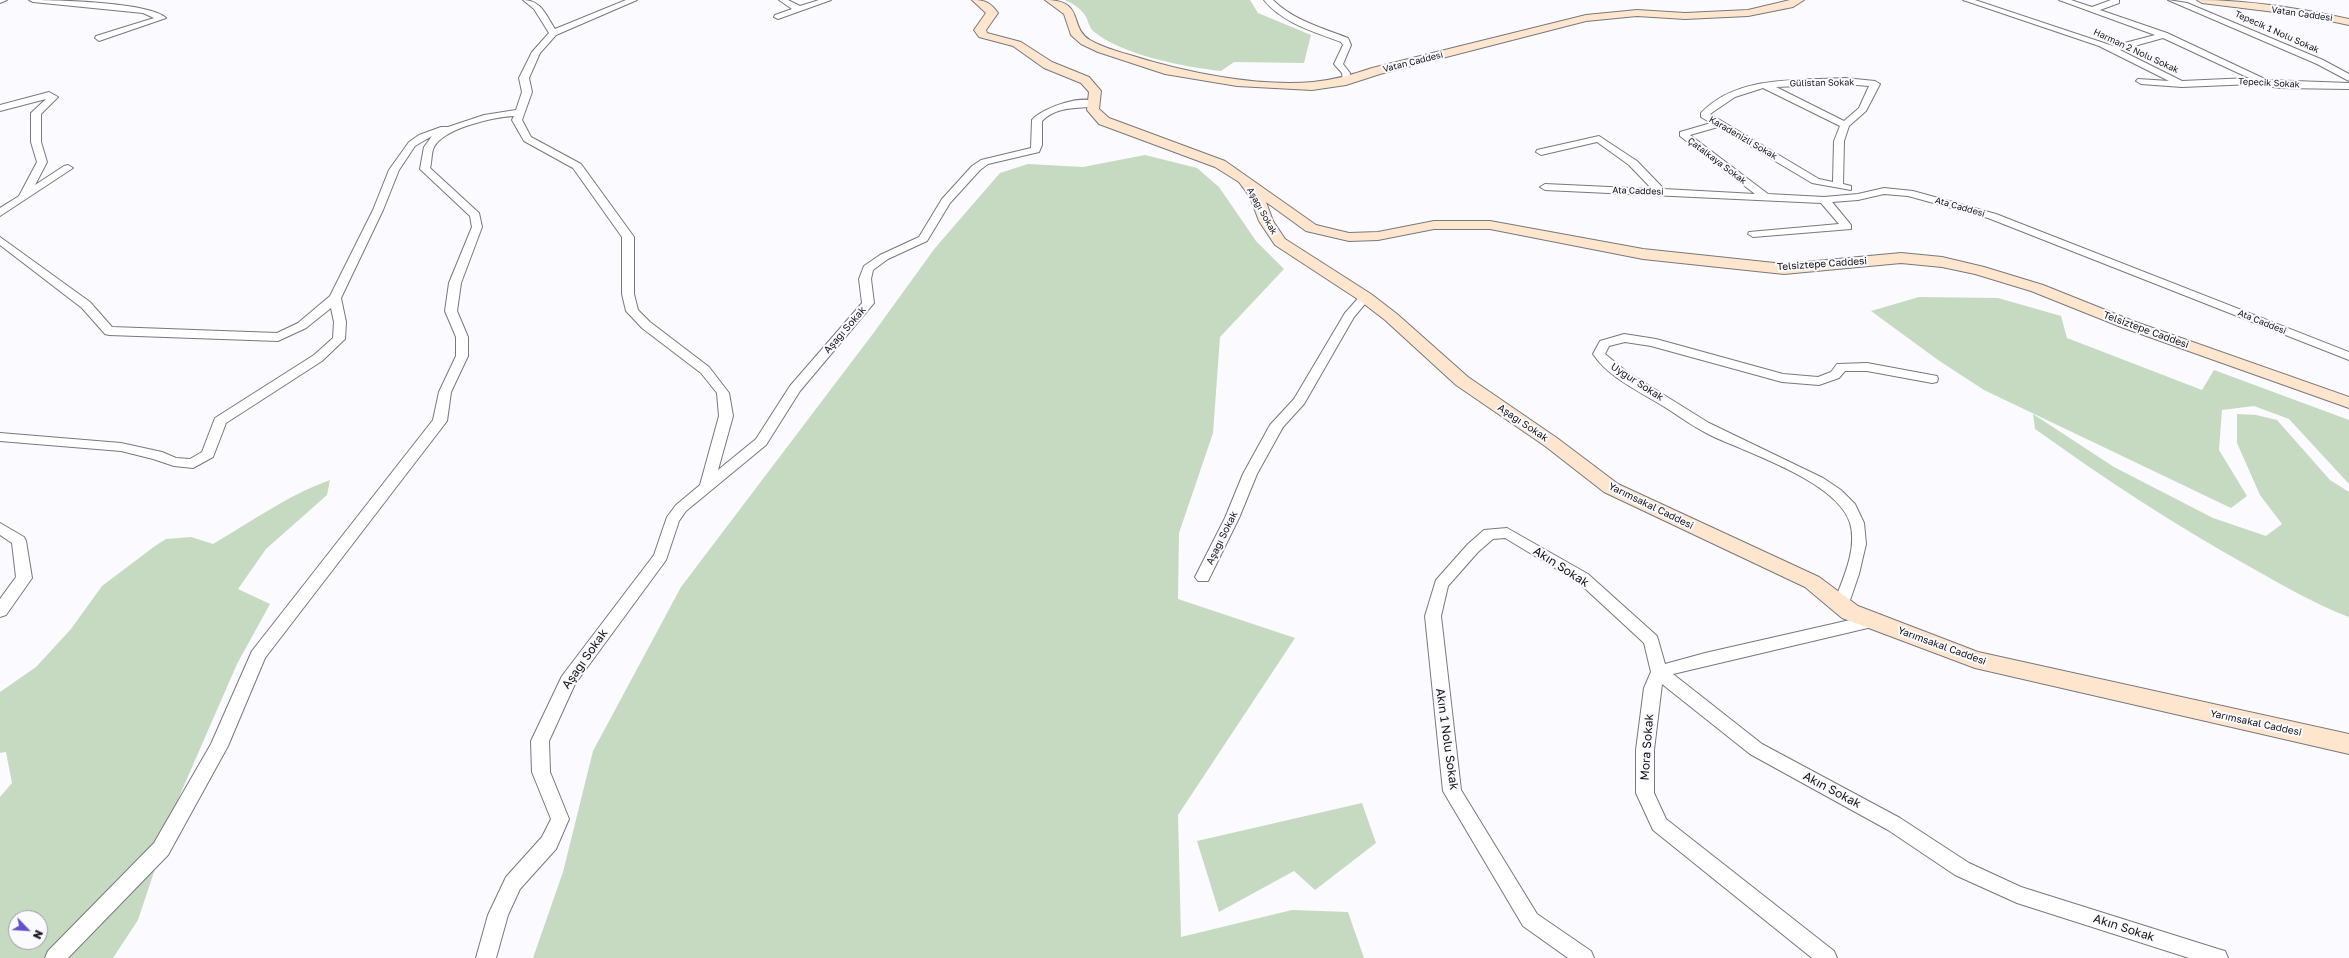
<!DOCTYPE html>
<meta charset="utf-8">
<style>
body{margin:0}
#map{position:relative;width:2349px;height:958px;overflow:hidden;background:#fafaff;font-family:"Golos Text",sans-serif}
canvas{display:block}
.north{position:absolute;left:8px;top:910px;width:40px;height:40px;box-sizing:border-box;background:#fafaff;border:1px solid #9e9ea2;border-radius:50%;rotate:115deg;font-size:11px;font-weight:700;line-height:16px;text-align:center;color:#141416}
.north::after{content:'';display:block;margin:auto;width:14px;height:18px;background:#6551ca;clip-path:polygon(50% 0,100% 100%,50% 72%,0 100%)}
</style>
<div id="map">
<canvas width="2349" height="958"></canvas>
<div class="north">N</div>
</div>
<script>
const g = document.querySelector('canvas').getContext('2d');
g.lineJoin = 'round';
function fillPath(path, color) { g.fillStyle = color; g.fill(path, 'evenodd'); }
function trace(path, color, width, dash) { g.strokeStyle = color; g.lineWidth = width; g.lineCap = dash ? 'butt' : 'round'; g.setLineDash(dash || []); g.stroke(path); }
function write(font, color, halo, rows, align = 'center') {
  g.font = font + ' "Golos Text",sans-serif'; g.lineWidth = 4; g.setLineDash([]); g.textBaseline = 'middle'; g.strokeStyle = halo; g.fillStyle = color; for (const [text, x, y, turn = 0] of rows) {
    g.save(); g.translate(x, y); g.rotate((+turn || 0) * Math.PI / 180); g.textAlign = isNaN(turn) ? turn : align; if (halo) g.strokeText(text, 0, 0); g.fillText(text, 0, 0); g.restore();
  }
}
fillPath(new Path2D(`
 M 1065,0 L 1250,0 L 1258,13 L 1311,35 L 1304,63 L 1234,62 L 1221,71 C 1185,67 1121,55 1093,31 C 1089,27 1088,20 1085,15 C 1080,8 1072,3 1065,0 Z
 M 1145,155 L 1197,168 L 1219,187 L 1256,241 L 1284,269 L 1220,337 L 1213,433 L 1179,533 L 1178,599 L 1295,638 L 1178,815 L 1181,937 L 1292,910 L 1348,912 L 1364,958 L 533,958 L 563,872 L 593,751 L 681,587 L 872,335 L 935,248 L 1000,173 L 1028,164 L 1083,167 Z
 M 1919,297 L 1998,298 L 2061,316 L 2067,338 L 2202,390 L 2214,370 L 2349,420 L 2349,484 L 2289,419 L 2254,406 L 2222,410 L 2219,450 L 2247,496 L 2231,508 L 1984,390 L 1938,360 L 1871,311 Z
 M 2033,414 L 2114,467 L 2213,518 L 2266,536 L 2282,524 L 2260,495 L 2237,443 L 2237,414 L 2256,415 L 2277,420 L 2330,480 L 2349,492 L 2349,617 C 2315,604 2284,586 2252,568 C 2176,526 2105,479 2035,429 Z
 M 330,480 L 327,495 L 266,549 L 238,589 L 270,604 L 237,664 L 179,797 L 138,920 L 113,958 L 0,958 L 0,797 L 12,783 L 6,752 L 0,753 L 0,692 L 36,667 L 71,629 L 102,586 L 155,546 L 166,539 L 191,537 L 213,544 C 251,522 288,495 330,480 ZM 16,918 L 40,918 L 40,942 L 16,942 Z
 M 1362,803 L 1376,843 L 1315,890 L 1294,871 L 1219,912 L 1197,841 Z`), '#c6dac1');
const street = new Path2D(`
 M 0,0 L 7,0 L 0,3 Z
 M 29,0 C 54,0 150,2 166,18 L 99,41 L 95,38 L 96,36 L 154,18 L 143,13 L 33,2 Z
 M 523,0 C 541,0 546,15 555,29 L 626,0 L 637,0 L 556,35 L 540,53 L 529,78 L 532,92 L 522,120 L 531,137 L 581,164 L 634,237 L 634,294 L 638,310 L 650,322 L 709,367 L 729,393 L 733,416 L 718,470 L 756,439 L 790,386 L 862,303 L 859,279 L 864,266 L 880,255 L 919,237 L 942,199 L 972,166 L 981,160 L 1031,148 L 1032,120 C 1042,108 1086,92 1098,104 C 1091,111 1061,102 1042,121 L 1042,145 L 1039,152 L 988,164 L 980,170 L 950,203 L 927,241 L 888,259 L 873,270 L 871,279 L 874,303 L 800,391 L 766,445 L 686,511 L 679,521 L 666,560 L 575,684 L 549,741 L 550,772 L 569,819 L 556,849 L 520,889 L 508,915 L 496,958 L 476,958 L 488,915 L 506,877 L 542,837 L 551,819 L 532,772 L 531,741 L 562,676 L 654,555 L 667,517 L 676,505 L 700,485 L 719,416 L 717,393 L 701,373 L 642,328 L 626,311 L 622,294 L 622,237 L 573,168 L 524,141 L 512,120 L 514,116 C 494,117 444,128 434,147 C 431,153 432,162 430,168 L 479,213 L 482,227 L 461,283 L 457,311 L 468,337 L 468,356 L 451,392 L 447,421 L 265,658 L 228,746 L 168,855 L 68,958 L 45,958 L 48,951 L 154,843 L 211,744 L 252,651 L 433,420 L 439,392 L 456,356 L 456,337 L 445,311 L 449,283 L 472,227 L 470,216 L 420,169 L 424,147 L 432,136 L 415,146 L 399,170 L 383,210 L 341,298 L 346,322 L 345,339 L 322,361 L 226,423 L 213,457 L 193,468 L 174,466 L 153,459 L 121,451 L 0,441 L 0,433 L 121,443 L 162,452 L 176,458 L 190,459 L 202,452 L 215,418 L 314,355 L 333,338 L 334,322 L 331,308 L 306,328 L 278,341 L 109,335 L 105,334 L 82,308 L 0,245 L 0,237 L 90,302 L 112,327 L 277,333 L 298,323 L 330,296 L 373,210 L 389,170 L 409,142 L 419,135 L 441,127 L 448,127 L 484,115 L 516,110 L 522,92 L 519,78 L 532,52 L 549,33 L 534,9 Z
 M 779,0 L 788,0 L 800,6 L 819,0 L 831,0 L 778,19 L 774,17 L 775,15 L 792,9 Z
 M 1264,0 L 1273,0 C 1293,20 1322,28 1348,38 L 1351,45 L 1343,64 L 1350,73 L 1349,83 L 1343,83 L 1342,73 L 1334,64 L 1343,45 L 1341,42 C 1315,32 1282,23 1264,0 Z
 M 1963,0 L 1975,0 L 2113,46 L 2155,35 L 2059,0 L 2071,0 L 2092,7 L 2111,0 L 2119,0 L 2119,3 L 2100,10 L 2167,33 L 2267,80 L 2349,83 L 2349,89 L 2280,88 L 2253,84 L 2182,87 L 2141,84 L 2136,81 L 2138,79 L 2169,81 L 2099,46 ZM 2163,38 L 2249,78 L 2182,81 L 2120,50 Z
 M 2168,0 L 2187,3 L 2323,60 L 2349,74 L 2349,81 L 2317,64 Z
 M 1845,78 L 1875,81 L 1880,84 L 1866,111 L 1849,126 L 1844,141 L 1843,184 L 1851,186 L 1851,190 L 1812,183 L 1718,127 L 1690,135 L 1768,194 L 1824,197 L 1858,194 L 1884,188 L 1913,191 L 1996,214 L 2349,352 L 2349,360 L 1988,218 L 1908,196 L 1884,194 L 1858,200 L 1832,202 L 1851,225 L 1851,229 L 1753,237 L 1748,234 L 1749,232 L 1839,224 L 1821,203 L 1545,190 L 1540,187 L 1545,184 L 1652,189 L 1629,165 L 1597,142 L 1541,155 L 1536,152 L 1537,150 L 1599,136 L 1637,161 L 1664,189 L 1755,194 L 1680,136 L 1680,132 L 1711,123 L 1701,117 L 1701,113 C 1737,75 1796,81 1845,78 ZM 1845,84 L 1869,86 L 1859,108 L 1844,121 L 1776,87 ZM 1763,88 L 1840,126 L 1834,141 L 1833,182 L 1819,179 L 1710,114 L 1735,97 Z
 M 49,92 L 58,97 L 41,114 L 41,142 L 47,162 L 35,185 L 64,166 L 68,165 L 73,168 L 0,216 L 0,208 L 19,196 L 37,162 L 31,142 L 31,113 L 46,99 L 0,111 L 0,105 Z
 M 1365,293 L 1371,297 L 1354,317 L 1304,404 L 1283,427 L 1257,474 L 1239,518 L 1208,581 L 1198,581 L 1195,577 L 1225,518 L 1243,474 L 1270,425 L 1294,399 L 1345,313 L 1361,295 Z
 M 1624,334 L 1656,339 L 1783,374 L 1818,377 L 1831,372 L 1837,364 L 1867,363 L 1937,376 L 1938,379 L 1937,382 L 1932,383 L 1867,371 L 1845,371 L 1839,378 L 1819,385 L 1782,382 L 1651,346 L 1625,342 L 1609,346 L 1605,354 L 1627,372 L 1709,423 L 1823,478 L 1841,490 L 1855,504 L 1864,523 L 1866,544 L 1859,574 L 1847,609 L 1841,611 L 1835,609 L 1833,605 C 1842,581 1858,549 1850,523 C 1838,482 1748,453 1712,436 C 1695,428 1679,416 1663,406 C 1639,391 1609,378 1593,354 L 1600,341 Z
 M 0,523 L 24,537 L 26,541 L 32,578 L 6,615 L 0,617 L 0,599 L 16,577 L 12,543 L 0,535 Z
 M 1507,528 L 1588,574 L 1657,636 L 1665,664 L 1705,653 L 1872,615 L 1878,617 L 1880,621 L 1878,625 L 1872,627 L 1673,674 L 1762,744 L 1900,818 L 1969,863 L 2021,887 L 2218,949 L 2225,951 L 2228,958 L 2189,958 L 2017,903 L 1955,875 L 1888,830 L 1750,754 L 1662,684 L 1654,750 L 1654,793 L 1666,819 L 1834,951 L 1837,958 L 1812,958 L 1653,830 L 1636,793 L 1636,750 L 1644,688 L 1651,672 L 1644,643 L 1578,582 L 1505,538 L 1493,539 L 1478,552 L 1448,586 L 1441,616 L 1461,790 L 1537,914 L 1591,951 L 1594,958 L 1568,958 L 1523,926 L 1443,791 L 1425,616 L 1436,580 L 1468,544 L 1484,530 Z`);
const secondary = new Path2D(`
 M 972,0 C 985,0 990,2 998,13 L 986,30 L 987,33 L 1021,42 L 1052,62 L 1089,77 L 1101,91 L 1099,109 L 1109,118 L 1225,161 L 1316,225 L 1349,233 L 1378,232 L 1434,221 L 1490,221 L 1643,249 L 1784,264 L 1901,253 L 1942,257 L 1984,267 L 2043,285 L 2133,321 L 2349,397 L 2349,408 L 2121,327 L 2031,291 L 1975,274 L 1942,267 L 1901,263 L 1784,274 L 1643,259 L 1490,229 L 1434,229 L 1378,240 L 1349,241 L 1306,231 L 1266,202 L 1273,221 L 1285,239 L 1371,294 L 1397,314 L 1468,377 L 1557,438 L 1618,484 L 1819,577 L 1858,606 L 1978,652 L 2349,734 L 2349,754 L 1975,668 L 1842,618 L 1805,587 L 1604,492 L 1545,446 L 1456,385 L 1385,320 L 1359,300 L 1275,245 L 1259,221 L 1250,197 L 1239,182 L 1215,167 L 1099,124 L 1087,110 L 1089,92 L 1081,83 L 1044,68 L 1013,46 L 979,37 L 974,30 L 986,13 Z
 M 1045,0 C 1086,0 1068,27 1090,40 C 1102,47 1116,51 1130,55 C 1183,72 1256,87 1313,82 C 1333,80 1352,75 1372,68 L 1586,15 L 1637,10 L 1685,13 L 1748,10 L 1790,0 L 1804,0 L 1793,7 L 1748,16 L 1685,19 L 1637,16 L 1586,21 L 1380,74 L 1346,85 L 1312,90 L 1237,86 L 1165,74 L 1098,52 L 1081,44 L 1071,35 L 1064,14 Z
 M 2197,0 C 2248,0 2299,8 2349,19 L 2349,25 L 2307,16 L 2202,3 Z`);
trace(street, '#78787d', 2);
trace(secondary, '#78787d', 2);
fillPath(street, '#fff');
fillPath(secondary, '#fee6ce');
write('9px', '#141416', '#fafaff', [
 ["Vatan Caddesi",2302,14,8],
 ["Tepecik 1 Nolu Sokak",2277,32,24],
 ["Harman 2 Nolu Sokak",2136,51,25],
 ["Vatan Caddesi",1413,62,-14],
 ["Gülistan Sokak",1822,83,-1],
 ["Tepecik Sokak",2269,83,3],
 ["Karadenizli Sokak",1743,138,30],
 ["Çatalkaya Sokak",1717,161,37],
 ["Ata Caddesi",1638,191,2],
 ["Ata Caddesi",1960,207,16],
 ["Aşağı Sokak",1262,211,61],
 ["Ata Caddesi",2262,322,22]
]);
write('10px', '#141416', '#fafaff', [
 ["Telsiztepe Caddesi",1822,264,-4],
 ["Aşağı Sokak",845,330,-49],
 ["Telsiztepe Caddesi",2146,330,20],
 ["Uygur Sokak",1637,382,33],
 ["Aşağı Sokak",1523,423,34],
 ["Yarımsakal Caddesi",1651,506,26],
 ["Aşağı Sokak",1222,538,-64],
 ["Yarımsakal Caddesi",1942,646,20],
 ["Yarımsakal Caddesi",2256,723,12]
]);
write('12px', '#141416', '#fafaff', [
 ["Akın Sokak",1561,567,33],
 ["Aşağı Sokak",585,659,-55],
 ["Akın 1 Nolu Sokak",1447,739,82],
 ["Mora Sokak",1647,747,-86],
 ["Akın Sokak",1832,790,28],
 ["Akın Sokak",2124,928,18]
]);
</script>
